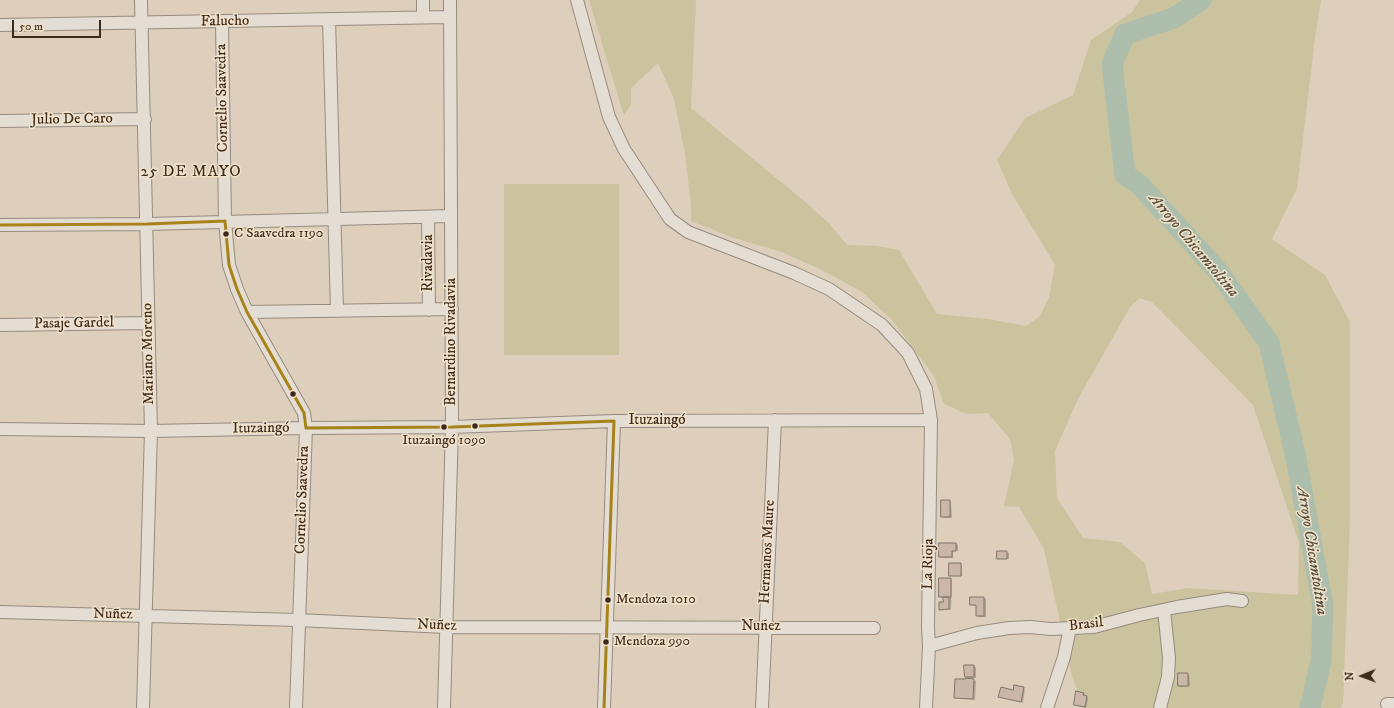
<!DOCTYPE html>
<meta charset="utf-8">
<style>
body{margin:0}
#map{position:relative;width:1394px;height:708px;overflow:hidden;background:#ddcfbb;font-family:"IM FELL DW Pica",serif}
canvas{display:block}
.north{position:absolute;left:1342px;top:656px;width:40px;height:40px;-webkit-text-stroke:3px #f2e2ca;paint-order:stroke;rotate:269deg;font-size:11px;font-weight:700;line-height:16px;text-align:center;color:#3d2a1c}
.north::after{content:'';display:block;margin:auto;width:14px;height:18px;background:#3d2a1c;clip-path:polygon(50% 0,100% 100%,50% 72%,0 100%)}
.scale{position:absolute;left:12px;top:20px;width:89px;height:18px;box-sizing:border-box;border:2px solid #3d2a1c;border-top:0;padding-left:5px;font-size:12px;line-height:14px;white-space:nowrap;color:#3d2a1c;-webkit-text-stroke:3px #f2e2ca;paint-order:stroke}
</style>
<div id="map">
<canvas width="1394" height="708"></canvas>
<div class="north">N</div>
<div class="scale">50 m</div>
</div>
<script>
const g = document.querySelector('canvas').getContext('2d');
g.lineJoin = 'round';
function fillPath(path, color) { g.fillStyle = color; g.fill(path, 'evenodd'); }
function trace(path, color, width, dash) { g.strokeStyle = color; g.lineWidth = width; g.lineCap = dash ? 'butt' : 'round'; g.setLineDash(dash || []); g.stroke(path); }
function write(font, color, halo, rows, align = 'center') {
  g.font = font + ' "IM FELL DW Pica",serif'; g.lineWidth = 3; g.setLineDash([]); g.textBaseline = 'middle'; g.strokeStyle = halo; g.fillStyle = color; for (const [text, x, y, turn = 0] of rows) {
    g.save(); g.translate(x, y); g.rotate((+turn || 0) * Math.PI / 180); g.textAlign = isNaN(turn) ? turn : align; if (halo) g.strokeText(text, 0, 0); g.fillText(text, 0, 0); g.restore();
  }
}
fillPath(new Path2D(`
 M 589,0 L 696,0 L 691,108 L 797,195 L 830,224 L 847,245 L 877,246 L 899,250 L 937,314 L 988,319 L 1026,326 L 1040,316 L 1049,297 L 1055,265 L 1012,194 L 997,160 L 1025,118 L 1073,95 L 1091,40 L 1132,12 L 1140,0 L 1321,0 L 1315,38 L 1297,188 L 1272,239 L 1325,275 L 1350,322 L 1350,521 L 1343,703 L 1340,708 L 1084,708 L 1072,676 L 1044,549 L 1019,507 L 1004,506 L 1014,460 L 1010,439 L 988,413 L 967,414 L 944,404 L 934,376 L 892,320 L 862,292 L 822,270 L 779,251 L 734,238 L 691,221 L 691,205 L 685,153 L 674,99 L 658,63 L 631,88 L 631,104 L 624,116 ZM 1140,298 L 1152,302 L 1253,405 L 1299,543 L 1298,595 L 1188,588 L 1152,594 L 1145,563 L 1120,542 L 1083,538 L 1057,498 L 1055,451 L 1078,399 L 1130,307 Z
 M 504,184 L 619,184 L 619,355 L 504,355 Z`), '#cbc39e');
fillPath(new Path2D(`
 M 949,501 L 951,502 L 952,518 L 945,518 L 942,517 Z
 M 956,544 L 958,545 L 958,551 L 953,551 L 953,558 L 942,558 L 940,557 Z
 M 1007,552 L 1009,553 L 1009,559 L 998,558 Z
 M 960,564 L 962,565 L 962,576 L 950,575 Z
 M 950,579 L 952,580 L 951,610 L 942,610 L 940,609 L 944,603 L 944,598 L 940,597 Z
 M 984,598 L 986,599 L 986,617 L 979,617 L 977,616 L 977,606 L 971,605 Z
 M 974,666 L 976,667 L 976,678 L 971,678 L 976,681 L 975,700 L 957,698 L 955,697 L 970,680 L 966,677 Z
 M 1187,674 L 1189,675 L 1190,686 L 1181,687 L 1179,686 Z
 M 1023,688 L 1025,689 L 1023,703 L 999,697 Z
 M 1083,693 L 1088,698 L 1086,708 L 1075,705 Z`), '#0003');
trace(new Path2D(`
 M 1201,0 L 1174,18 L 1125,34 L 1112,64 L 1125,175 L 1140,185 L 1218,271 L 1269,343 L 1295,453 L 1323,606 L 1321,661 L 1310,708`), '#adbfac', 21);
const building = new Path2D(`
 M 941,500 L 950,500 L 950,517 L 941,517 Z
 M 939,543 L 956,543 L 956,551 L 952,551 L 952,557 L 939,557 Z
 M 997,551 L 1007,551 L 1007,559 L 997,559 Z
 M 949,563 L 961,563 L 961,576 L 949,576 Z
 M 939,578 L 951,578 L 951,597 L 939,597 Z
 M 943,597 L 949,597 L 949,609 L 939,610 L 939,602 L 943,602 Z
 M 970,597 L 984,597 L 984,616 L 976,616 L 976,605 L 970,605 Z
 M 964,665 L 974,665 L 974,677 L 965,677 Z
 M 1178,673 L 1188,673 L 1188,686 L 1178,686 Z
 M 966,678 L 974,679 L 973,699 L 954,698 L 955,679 L 965,679 Z
 M 1014,685 L 1024,687 L 1021,702 L 998,697 L 1001,687 L 1013,690 Z
 M 1076,691 L 1084,693 L 1083,695 L 1087,696 L 1085,707 L 1074,705 Z`);
fillPath(building, '#cbb7a9');
trace(building, '#7f756a', 1);
const minor = new Path2D(`
 M 141,0 L 151,431 L 143,708
 M 423,0 L 423,17
 M 577,0 L 609,117 L 624,149 L 670,219 L 688,232 L 794,273 L 829,289 L 882,325 L 908,353 L 926,389 L 931,420 L 928,627 L 929,646 L 926,708
 M 329,19 L 337,311
 M 222,22 L 225,221 L 229,265 L 237,289 L 247,312 L 304,413 L 306,428 L 296,708
 M 0,25 L 450,17
 M 0,121 L 145,119
 M 428,217 L 429,310
 M 0,225 L 147,224 L 451,216
 M 247,312 L 452,309
 M 0,325 L 148,323
 M 0,429 L 151,431 L 306,428 L 452,427 L 614,421 L 931,420
 M 0,612 L 298,620 L 446,627 L 874,628
 M 929,646 L 977,633 L 1009,628 L 1030,627 L 1051,629 L 1094,627 L 1139,615 L 1177,607 L 1227,599 L 1242,601
 M 1387,704 L 1394,704
 M 444,708 L 452,427 L 450,0
 M 604,708 L 614,421
 M 762,708 L 775,420
 M 1047,708 L 1064,657 L 1070,628
 M 1160,708 L 1168,677 L 1169,658 L 1164,610`);
trace(minor, '#968b7e', 14);
trace(minor, '#e4ddd3', 12);
trace(new Path2D(`
 M 225,221 L 229,265 L 237,289 L 247,312 L 304,413 L 306,428
 M 0,225 L 147,224 L 225,221
 M 306,428 L 452,427 L 614,421
 M 604,708 L 614,421`), '#a8821a', 3);
for (const [x, y, r, color] of [
 [226,234,3.5,"#3d2a1c"],
 [293,394,3.5,"#3d2a1c"],
 [475,426,3.5,"#3d2a1c"],
 [444,427,3.5,"#3d2a1c"],
 [608,600,3.5,"#3d2a1c"],
 [606,642,3.5,"#3d2a1c"]
]) { const dot = new Path2D(); dot.arc(x, y, r, 0, 2 * Math.PI); g.fillStyle = color; g.fill(dot); trace(dot, '#f2e2ca', 1.5); }
write('14px', '#3d2a1c', '#f2e2ca', [
 ["C Saavedra 1190",234,234],
 ["Ituzaingó 1090",444,441,"center"],
 ["Mendoza 1010",616,600],
 ["Mendoza 990",614,642]
], 'left');
write('15px', '#3d2a1c', '#f2e2ca', [
 ["Falucho",225,22,-1],
 ["Cornelio Saavedra",223,98,-91],
 ["Julio De Caro",72,120,-1],
 ["Rivadavia",429,263,-90],
 ["Pasaje Gardel",74,324,-1],
 ["Bernardino Rivadavia",452,342,-90],
 ["Mariano Moreno",149,354,-91],
 ["Ituzaingó",657,421],
 ["Ituzaingó",261,429,-1],
 ["Cornelio Saavedra",303,500,-88],
 ["Hermanos Maure",768,552,-87],
 ["La Rioja",929,564,-89],
 ["Nuñez",113,615,1],
 ["Brasil",1086,625,-7],
 ["Nuñez",437,626,2],
 ["Nuñez",761,627]
]);
g.letterSpacing = '1px';
write('16px', '#3d2a1c', '#f2e2ca', [
 ["25 DE MAYO",191,173]
]);
g.letterSpacing = '0px';
write('italic 16px', '#544e3e', '#f2e2ca', [
 ["Arroyo Chicamtoltina",1193,246,50],
 ["Arroyo Chicamtoltina",1311,551,81]
]);
</script>
